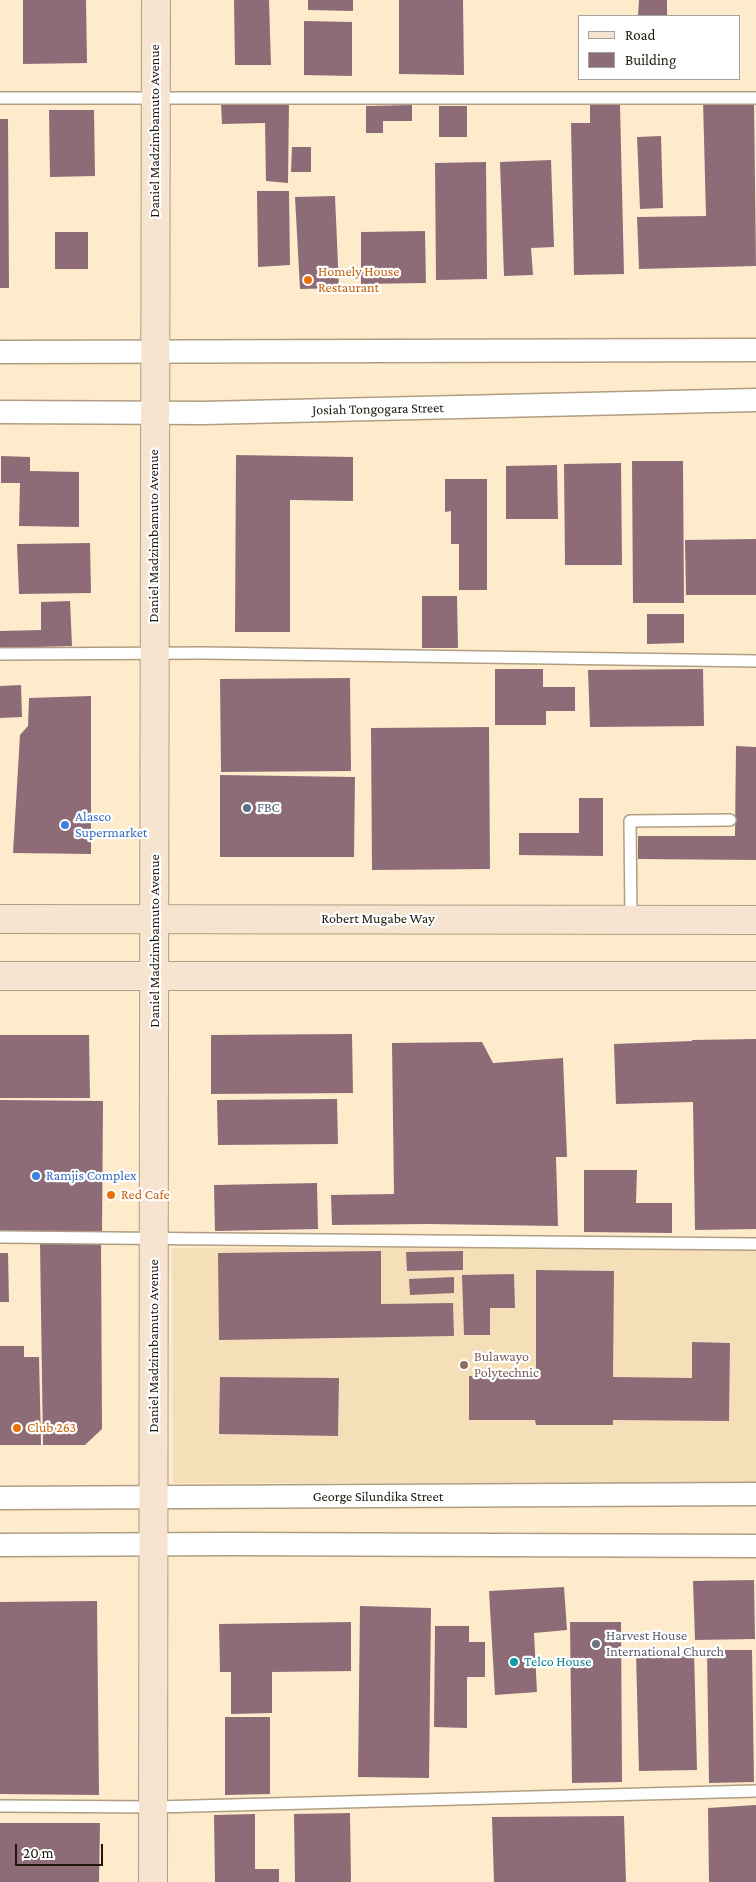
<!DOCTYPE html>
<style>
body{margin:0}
#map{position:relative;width:756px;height:1882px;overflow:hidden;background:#fdebcb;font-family:"Crimson Pro",serif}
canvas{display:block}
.legend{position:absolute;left:578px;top:15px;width:162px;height:65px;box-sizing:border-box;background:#fff;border:1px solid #a5a29e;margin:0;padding:6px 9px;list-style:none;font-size:15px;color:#1d170c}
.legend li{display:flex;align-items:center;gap:10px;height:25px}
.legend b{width:25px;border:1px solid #a5a29e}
.scale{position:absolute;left:15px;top:1844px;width:88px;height:22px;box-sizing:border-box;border:2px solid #1d170c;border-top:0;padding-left:6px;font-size:15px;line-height:18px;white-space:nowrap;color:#1d170c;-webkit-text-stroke:4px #fff;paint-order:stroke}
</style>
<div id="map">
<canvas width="756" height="1882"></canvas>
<ul class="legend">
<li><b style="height:6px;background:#f6e4d1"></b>Road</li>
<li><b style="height:14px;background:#8d6c78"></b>Building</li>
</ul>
<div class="scale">20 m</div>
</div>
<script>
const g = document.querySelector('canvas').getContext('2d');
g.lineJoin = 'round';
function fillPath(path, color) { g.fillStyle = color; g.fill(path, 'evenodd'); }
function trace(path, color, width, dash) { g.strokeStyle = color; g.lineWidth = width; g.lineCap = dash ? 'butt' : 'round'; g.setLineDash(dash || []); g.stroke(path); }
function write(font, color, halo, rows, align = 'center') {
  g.font = font + ' "Crimson Pro",serif'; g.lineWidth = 4.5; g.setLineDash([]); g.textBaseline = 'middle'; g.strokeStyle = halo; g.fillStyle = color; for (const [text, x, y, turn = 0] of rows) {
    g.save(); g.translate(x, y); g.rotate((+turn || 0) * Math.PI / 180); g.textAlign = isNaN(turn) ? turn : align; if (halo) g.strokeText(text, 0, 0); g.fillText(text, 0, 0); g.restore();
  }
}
fillPath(new Path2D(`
 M 756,1247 L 756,1483 L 173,1483 L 172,1248 Z`), '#f5dfb9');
fillPath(new Path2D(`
 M 23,0 L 86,0 L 87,63 L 23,64 Z
 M 234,0 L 269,0 L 271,65 L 235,65 Z
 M 308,0 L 353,0 L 353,11 L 308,10 Z
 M 399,0 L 463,0 L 464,75 L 399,74 Z
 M 639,0 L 667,0 L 667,16 L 638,16 Z
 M 304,21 L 352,22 L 352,76 L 304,75 Z
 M 754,99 L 756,266 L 639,269 L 637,217 L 706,216 L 703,100 Z
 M 289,102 L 288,183 L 266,181 L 265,123 L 222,124 L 221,103 Z
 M 412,105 L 412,121 L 383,121 L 383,133 L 366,133 L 366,106 Z
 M 590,105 L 620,105 L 624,274 L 574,275 L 571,123 L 590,123 Z
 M 439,106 L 467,106 L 467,137 L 439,137 Z
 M 49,110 L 94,110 L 95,176 L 50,177 Z
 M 0,119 L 8,119 L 9,288 L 0,288 Z
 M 661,136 L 663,208 L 640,209 L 637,137 Z
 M 292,147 L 311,147 L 311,172 L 291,172 Z
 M 551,160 L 554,247 L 531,248 L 533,275 L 504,276 L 500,162 Z
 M 486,162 L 487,279 L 436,280 L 435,163 Z
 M 257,191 L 289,191 L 290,265 L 258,267 Z
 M 335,196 L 339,288 L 300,289 L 295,197 Z
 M 425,231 L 426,283 L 361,284 L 361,232 Z
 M 55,232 L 88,232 L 88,269 L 55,269 Z
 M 236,455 L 353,457 L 353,501 L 290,500 L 290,632 L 235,632 Z
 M 1,456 L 30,457 L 30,471 L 79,472 L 79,527 L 19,526 L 20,483 L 1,483 Z
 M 632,461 L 683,461 L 684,603 L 633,603 Z
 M 621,463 L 622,565 L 565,565 L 564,464 Z
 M 557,465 L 558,519 L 506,519 L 506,466 Z
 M 445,479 L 487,479 L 487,590 L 459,590 L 459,544 L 451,544 L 451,511 L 445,512 Z
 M 756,539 L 756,595 L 686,595 L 685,540 Z
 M 90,543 L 91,593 L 19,594 L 17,544 Z
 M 422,596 L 457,596 L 458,648 L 422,648 Z
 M 70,601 L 72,646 L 0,648 L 0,631 L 41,630 L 41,602 Z
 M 647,614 L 684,614 L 684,643 L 647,644 Z
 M 495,669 L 543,669 L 543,687 L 575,687 L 575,711 L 546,711 L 546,725 L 495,725 Z
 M 703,669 L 704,726 L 590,727 L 588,670 Z
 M 350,678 L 351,771 L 221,772 L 220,679 Z
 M 21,685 L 22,717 L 0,718 L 0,686 Z
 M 91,696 L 91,854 L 13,853 L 20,735 L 28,726 L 29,698 Z
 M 489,727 L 490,869 L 372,870 L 371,728 Z
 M 736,746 L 756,747 L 756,860 L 638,859 L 638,836 L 735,836 Z
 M 220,775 L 355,777 L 354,857 L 220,857 Z
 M 579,798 L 603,798 L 603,856 L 519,855 L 519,833 L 579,833 Z
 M 352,1034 L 353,1093 L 211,1094 L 211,1035 Z
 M 0,1035 L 89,1035 L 90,1098 L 0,1098 Z
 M 756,1039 L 756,1229 L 695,1230 L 693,1102 L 616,1104 L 614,1044 L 692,1041 L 692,1040 Z
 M 482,1042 L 493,1063 L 563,1058 L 567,1157 L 556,1157 L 558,1226 L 428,1224 L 332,1225 L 331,1195 L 394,1194 L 392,1043 Z
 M 337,1099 L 338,1144 L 218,1145 L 217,1100 Z
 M 0,1100 L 103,1101 L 102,1233 L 0,1232 Z
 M 584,1170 L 637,1170 L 636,1203 L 672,1203 L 672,1233 L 584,1232 Z
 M 317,1183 L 318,1229 L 215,1231 L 214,1185 Z
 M 40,1243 L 101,1243 L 102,1429 L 85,1445 L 43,1445 Z
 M 381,1251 L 381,1304 L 453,1303 L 454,1336 L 219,1340 L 218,1253 Z
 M 463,1251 L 463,1270 L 407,1271 L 406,1252 Z
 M 0,1253 L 8,1253 L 9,1302 L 0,1302 Z
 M 536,1270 L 614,1271 L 613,1377 L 692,1378 L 692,1342 L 730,1343 L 729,1421 L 613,1420 L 613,1425 L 536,1425 L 535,1420 L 469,1420 L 469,1376 L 536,1377 Z
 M 514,1274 L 515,1308 L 490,1308 L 490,1335 L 464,1335 L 462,1275 Z
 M 454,1277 L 454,1293 L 410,1295 L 409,1279 Z
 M 0,1346 L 24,1346 L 24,1357 L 39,1357 L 41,1445 L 0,1445 Z
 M 220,1377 L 339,1378 L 338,1436 L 219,1434 Z
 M 754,1580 L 755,1639 L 695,1640 L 693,1581 Z
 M 564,1587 L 567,1630 L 534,1633 L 537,1692 L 495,1695 L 489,1591 Z
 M 97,1601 L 99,1795 L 0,1794 L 0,1602 Z
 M 360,1606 L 431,1608 L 429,1778 L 358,1777 Z
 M 351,1622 L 351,1671 L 272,1672 L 272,1713 L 231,1714 L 231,1672 L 220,1672 L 219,1624 Z
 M 570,1622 L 621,1622 L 622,1782 L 572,1783 Z
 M 435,1626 L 469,1626 L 469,1642 L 485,1642 L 485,1677 L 467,1677 L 467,1728 L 434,1727 Z
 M 707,1650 L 752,1650 L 754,1782 L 709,1783 Z
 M 694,1651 L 697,1770 L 639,1771 L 636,1653 Z
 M 225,1717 L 270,1717 L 270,1794 L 225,1795 Z
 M 756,1805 L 756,1882 L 709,1882 L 708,1808 Z
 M 350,1813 L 351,1882 L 295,1882 L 294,1814 Z
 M 255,1814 L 255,1869 L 279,1869 L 279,1882 L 215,1882 L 214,1815 Z
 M 624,1816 L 626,1882 L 494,1882 L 492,1817 Z
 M 0,1823 L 100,1823 L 99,1882 L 0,1882 Z`), '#8d6c78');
const lane = new Path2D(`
 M 0,98 L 756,98
 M 0,654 L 205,653 L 756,661
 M 631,920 L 630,821 L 730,820
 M 0,1237 L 756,1244
 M 0,1806 L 157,1807 L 756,1791`);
const street = new Path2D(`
 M 0,352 L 756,350
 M 0,412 L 204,413 L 756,400
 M 0,1498 L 756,1494
 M 0,1545 L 230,1544 L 756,1546`);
const secondary = new Path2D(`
 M 0,919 L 756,920
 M 0,976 L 756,976
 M 153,1882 C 155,1255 153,627 156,0`);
trace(lane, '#af9e81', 14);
trace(street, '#af9e81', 25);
trace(secondary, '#af9e81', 30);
trace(lane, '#fff', 11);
trace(street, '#fff', 22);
trace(secondary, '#f6e4d1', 28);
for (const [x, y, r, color] of [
 [308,280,5,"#e8710a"],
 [247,808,5,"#5c6f8a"],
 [65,825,5,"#3f7fe0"],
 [36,1176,5,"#3f7fe0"],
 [111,1195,5,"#e8710a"],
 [464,1365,5,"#8d6e63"],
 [17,1428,5,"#e8710a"],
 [596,1644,5,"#6b7280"],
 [514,1662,5,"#0f9aa8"]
]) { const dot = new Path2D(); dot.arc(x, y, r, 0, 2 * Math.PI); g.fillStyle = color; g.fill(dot); trace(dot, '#fff', 2); }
write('14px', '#1d170c', '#fff', [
 ["Daniel Madzimbamuto Avenue",155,131,-90],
 ["Josiah Tongogara Street",378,409,-1],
 ["Daniel Madzimbamuto Avenue",154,536,-90],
 ["Robert Mugabe Way",378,919],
 ["Daniel Madzimbamuto Avenue",155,941,-90],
 ["Daniel Madzimbamuto Avenue",154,1346,-90],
 ["George Silundika Street",378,1497]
]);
write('14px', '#c56008', '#fff', [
 ["Homely House",318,272],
 ["Restaurant",318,288],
 ["Red Cafe",121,1195],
 ["Club 263",27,1428]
], 'left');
write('14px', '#4e5e75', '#fff', [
 ["FBC",257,808]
], 'left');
write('14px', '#366cbe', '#fff', [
 ["Alasco",75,817],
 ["Supermarket",75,833],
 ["Ramjis Complex",46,1176]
], 'left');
write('14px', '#785e54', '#fff', [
 ["Bulawayo",474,1357],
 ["Polytechnic",474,1373]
], 'left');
write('14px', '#5b616d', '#fff', [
 ["Harvest House",606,1636],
 ["International Church",606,1652]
], 'left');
write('14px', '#0d838f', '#fff', [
 ["Telco House",524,1662]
], 'left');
</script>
